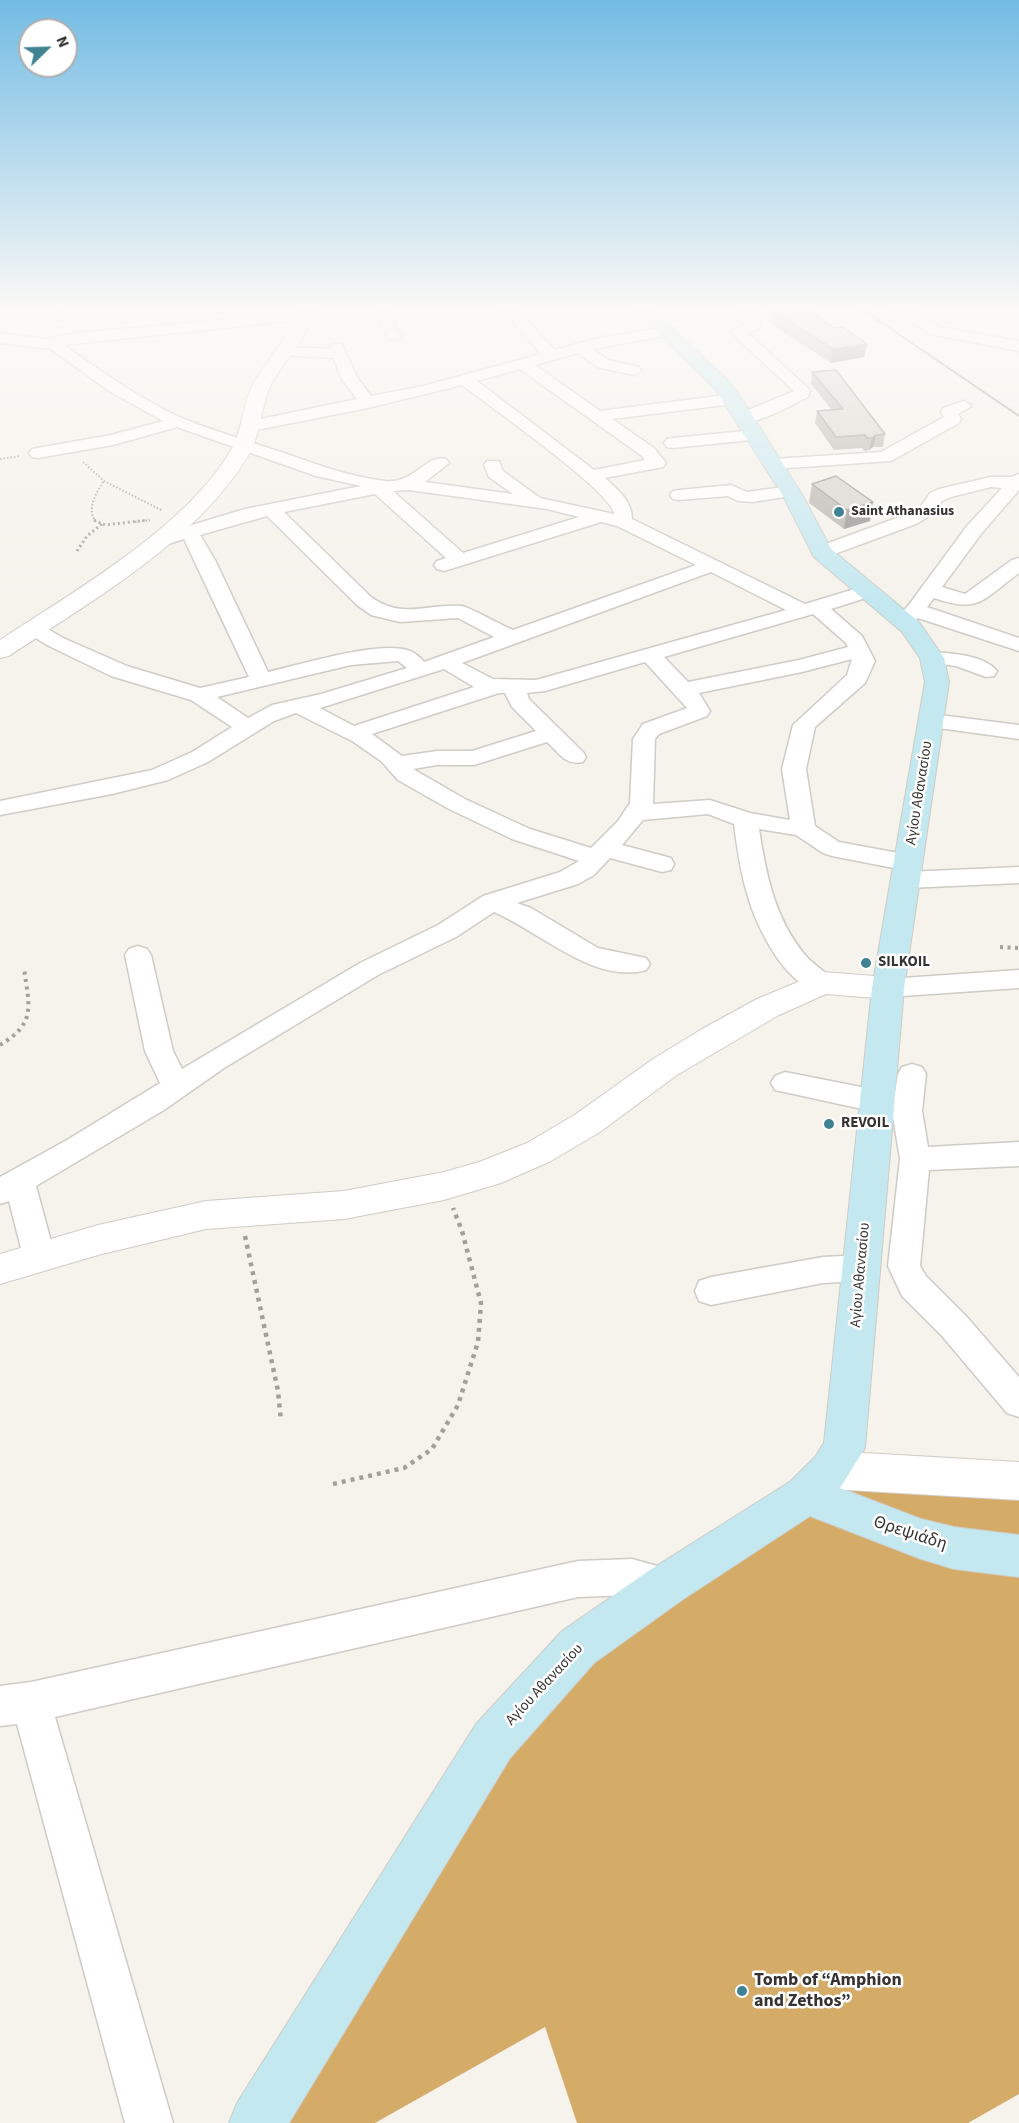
<!DOCTYPE html>
<meta charset="utf-8">
<style>
body{margin:0}
#map{position:relative;width:1019px;height:2123px;overflow:hidden;background:#f6f2ec;font-family:"Source Sans 3",sans-serif}
canvas{display:block}
.north{position:absolute;left:18px;top:18px;width:60px;height:60px;box-sizing:border-box;background:#fff;border:2px solid #afaead;border-radius:50%;rotate:67deg;font-size:16px;font-weight:700;line-height:24px;text-align:center;color:#363432}
.north::after{content:'';display:block;margin:auto;width:21px;height:27px;background:#3f8292;clip-path:polygon(50% 0,100% 100%,50% 72%,0 100%)}
</style>
<div id="map">
<canvas width="1019" height="2123"></canvas>
<div class="north">N</div>
</div>
<script>
const g = document.querySelector('canvas').getContext('2d');
g.lineJoin = 'round';
function fillPath(path, color) { g.fillStyle = color; g.fill(path, 'evenodd'); }
function trace(path, color, width, dash) { g.strokeStyle = color; g.lineWidth = width; g.lineCap = dash ? 'butt' : 'round'; g.setLineDash(dash || []); g.stroke(path); }
function write(font, color, halo, rows, align = 'center') {
  g.font = font + ' "Source Sans 3",sans-serif'; g.lineWidth = 5; g.setLineDash([]); g.textBaseline = 'middle'; g.strokeStyle = halo; g.fillStyle = color; for (const [text, x, y, turn = 0] of rows) {
    g.save(); g.translate(x, y); g.rotate((+turn || 0) * Math.PI / 180); g.textAlign = isNaN(turn) ? turn : align; if (halo) g.strokeText(text, 0, 0); g.fillText(text, 0, 0); g.restore();
  }
}
fillPath(new Path2D(`
 M 835,1489 L 1019,1500 L 1019,2094 L 968,2123 L 577,2123 L 545,2027 L 375,2123 L 271,2123 L 440,1849 L 551,1698 L 598,1649 Z`), '#d5ab68');
const minor = new Path2D(`
 M 376,308 L 390,308 L 395,328 L 402,336 L 399,339 L 389,339 L 381,328 Z
 M 500,308 L 515,308 L 555,350 L 594,339 L 664,327 L 669,329 L 672,332 L 669,335 L 593,349 L 608,360 L 639,367 L 641,370 L 639,373 L 633,375 L 597,367 L 578,353 L 535,365 L 600,411 L 733,394 L 739,396 L 741,399 L 733,404 L 612,419 L 654,448 L 666,463 L 663,467 L 605,478 C 618,490 632,501 632,519 L 805,604 L 868,585 L 875,587 L 878,591 L 875,595 L 831,609 L 862,636 L 875,661 L 865,683 L 815,727 L 806,769 L 815,826 L 839,842 L 909,855 L 918,857 L 921,863 L 918,869 L 909,871 L 832,856 L 823,853 L 796,835 L 759,829 C 766,875 775,919 805,955 C 814,966 829,973 836,983 L 832,990 C 791,1001 755,925 747,893 C 740,870 737,847 734,824 L 708,814 L 643,820 L 622,845 L 671,858 L 674,864 L 671,870 L 662,872 L 610,858 L 594,875 L 578,884 L 517,903 L 531,908 L 598,948 L 646,958 L 650,964 L 646,970 C 595,985 539,931 494,912 L 456,937 L 378,975 L 224,1068 L 164,1110 L 36,1186 L 55,1256 L 50,1265 L 39,1269 L 28,1265 L 23,1256 L 9,1201 L 0,1204 L 0,1177 L 67,1140 L 160,1083 L 145,1051 L 125,955 L 129,949 L 138,946 L 147,949 L 151,955 L 173,1051 L 182,1069 L 360,963 L 438,925 L 483,896 L 560,872 L 579,861 L 512,839 L 449,809 L 398,780 L 381,761 L 352,741 L 296,713 L 274,721 L 208,762 L 168,780 L 112,794 L 0,815 L 0,801 L 152,770 L 192,752 L 232,727 L 191,700 L 111,676 L 49,646 L 27,633 L 24,629 L 27,625 L 34,623 L 41,625 L 63,638 L 127,666 L 200,688 L 249,677 L 184,539 L 159,547 L 152,545 L 150,541 L 152,537 L 245,509 L 361,486 L 316,476 L 177,427 L 113,445 L 38,458 L 32,457 L 29,453 L 32,449 L 111,435 L 163,421 L 109,391 L 51,349 L 0,343 L 0,333 L 46,339 L 74,333 L 313,312 L 315,315 L 308,319 L 64,345 C 102,372 141,400 184,419 C 216,432 251,442 284,453 C 316,464 350,477 385,481 C 414,484 426,454 446,459 L 449,463 L 425,482 L 513,494 L 489,477 L 484,465 L 487,461 L 499,461 L 503,471 L 540,498 L 614,514 C 614,493 485,403 462,385 L 368,408 L 251,431 L 243,426 L 251,421 L 357,399 L 341,378 L 334,358 L 281,355 L 278,352 L 286,347 L 330,349 L 332,344 L 342,344 L 357,377 L 371,396 L 423,386 L 541,354 ZM 520,369 L 642,456 L 645,460 L 594,470 L 477,381 ZM 409,490 L 547,509 L 579,517 L 463,553 L 393,491 ZM 375,494 L 446,558 L 437,561 L 434,565 L 437,569 L 444,571 L 601,522 L 617,526 L 696,565 L 513,630 C 503,626 469,607 462,606 C 427,603 403,620 371,597 L 284,512 ZM 267,516 L 357,605 L 371,615 L 400,622 L 458,618 L 494,637 L 424,662 C 420,657 415,653 410,651 C 383,639 298,665 268,672 L 215,560 L 200,535 ZM 711,572 L 786,610 L 536,680 L 493,679 L 462,663 ZM 813,614 L 846,643 L 848,647 L 799,660 L 688,682 L 664,657 ZM 852,659 L 847,675 L 793,725 L 782,769 L 790,820 L 750,813 L 710,800 L 653,804 L 655,739 L 659,734 L 707,716 L 710,711 L 699,693 L 802,672 ZM 398,661 L 407,668 L 321,694 L 272,705 L 248,718 L 217,697 L 351,665 ZM 645,662 L 687,708 L 643,724 L 633,739 L 630,803 L 618,821 L 591,848 L 530,829 L 465,799 L 413,769 L 437,765 L 474,765 L 547,742 C 559,753 566,766 583,762 L 586,757 L 583,752 L 529,699 L 527,693 L 545,691 ZM 444,669 L 474,687 L 354,726 L 320,708 ZM 499,693 L 505,693 L 512,707 L 536,731 L 472,751 L 437,751 L 402,756 L 372,734 Z
 M 737,308 L 751,308 L 761,321 L 758,329 L 748,333 L 810,390 L 808,397 C 791,405 756,426 739,422 L 737,418 L 739,414 L 794,391 L 730,332 L 746,323 Z
 M 888,308 L 905,308 L 939,327 L 1019,341 L 1019,351 L 930,334 Z
 M 964,401 L 972,406 L 958,414 L 961,419 L 959,423 L 891,461 L 773,469 L 767,468 L 764,464 L 767,460 L 773,459 L 881,452 L 944,417 L 941,412 L 943,408 Z
 M 754,430 L 760,431 L 762,435 L 760,439 L 673,448 L 667,447 L 664,443 L 667,439 L 673,438 Z
 M 1019,474 L 1019,490 L 981,534 L 942,587 L 965,594 L 1012,560 L 1019,558 L 1019,573 C 983,599 980,614 934,598 L 927,607 L 1019,638 L 1019,651 L 918,618 C 911,625 907,627 897,624 L 894,620 L 908,606 L 967,526 L 1002,488 L 991,487 L 951,497 L 942,501 L 933,514 L 916,524 L 829,556 L 815,556 L 812,552 L 815,548 L 902,516 L 921,506 L 930,493 L 939,489 L 991,477 L 1011,477 Z
 M 731,485 L 747,492 L 790,486 L 796,487 L 799,491 L 796,495 L 753,502 L 738,501 L 728,496 L 679,500 L 673,499 L 670,495 L 673,491 L 679,490 Z
 M 932,652 C 950,653 985,655 997,671 L 994,676 L 986,677 L 956,666 L 925,662 L 921,658 L 925,654 Z
 M 932,714 L 1019,725 L 1019,739 L 924,726 L 921,721 L 924,716 Z
 M 1019,867 L 1019,883 L 907,888 L 898,886 L 894,880 L 898,874 L 907,872 Z
 M 1019,970 L 1019,988 L 888,997 L 878,995 L 874,988 L 878,981 L 888,979 Z
 M 912,1064 L 922,1067 L 926,1074 L 922,1111 L 928,1147 L 1019,1142 L 1019,1166 L 929,1170 L 920,1266 L 926,1276 L 966,1316 L 1019,1377 L 1019,1417 L 1007,1413 L 942,1336 L 902,1296 L 888,1266 L 900,1159 L 892,1111 L 898,1074 L 902,1067 Z
 M 785,1072 L 876,1090 L 886,1093 L 891,1101 L 886,1109 L 876,1112 L 775,1090 L 771,1083 L 775,1076 Z
 M 862,1255 L 873,1259 L 878,1268 L 873,1277 L 862,1281 L 823,1283 L 711,1305 L 699,1301 L 695,1291 L 699,1281 L 711,1277 L 823,1257 Z
 M 632,1559 L 679,1572 L 685,1585 L 679,1598 L 666,1603 L 632,1595 L 578,1597 L 55,1717 L 173,2123 L 125,2123 L 17,1724 L 0,1726 L 0,1686 L 31,1682 L 578,1561 Z`);
const tertiary = new Path2D(`
 M 305,308 L 322,308 L 272,382 C 260,406 262,433 248,456 C 195,543 91,601 9,656 L 0,658 L 0,640 C 75,591 183,529 230,452 C 243,431 242,404 254,382 Z
 M 822,972 L 888,977 L 899,980 L 904,988 L 899,996 L 888,999 L 826,994 L 779,1015 L 677,1075 L 600,1132 L 551,1161 L 501,1183 L 444,1200 L 344,1219 L 206,1229 L 98,1255 L 0,1284 L 0,1254 L 98,1225 L 206,1201 L 344,1191 L 444,1172 L 479,1162 L 527,1143 L 576,1114 L 653,1059 L 702,1029 L 757,999 Z
 M 830,1451 L 1019,1462 L 1019,1500 L 830,1489 L 815,1483 L 809,1470 L 815,1457 Z`);
const secondary = new Path2D(`
 M 633,308 L 651,308 L 729,381 L 742,399 L 803,496 L 831,549 L 919,622 L 944,658 L 949,682 L 904,988 L 865,1448 L 840,1488 L 921,1519 L 954,1527 L 1019,1535 L 1019,1577 L 954,1569 L 921,1559 L 810,1516 L 682,1600 L 594,1663 L 510,1758 L 289,2123 L 229,2123 L 237,2103 L 476,1724 L 562,1631 L 650,1570 L 791,1481 L 815,1457 L 824,1443 L 872,988 L 925,682 L 920,658 L 902,632 L 814,557 L 783,496 L 715,389 Z`);
trace(minor, '#cfcbc5', 3);
trace(tertiary, '#cfcbc5', 2);
trace(secondary, '#cfcbc5', 2);
trace(new Path2D(`
 M 54,308 L 63,323
 M 0,459 L 20,456
 M 83,462 L 104,481 L 163,511
 M 96,522 C 86,509 96,493 104,481
 M 135,522 L 150,520`), '#a3a09c', 2, [1.5, 2]);
trace(new Path2D(`
 M 94,520 L 105,525 L 148,520
 M 77,551 L 87,536 L 102,524`), '#a3a09c', 3, [2, 3]);
trace(new Path2D(`
 M 1000,947 L 1019,948
 M 0,1045 C 37,1023 29,1006 24,968`), '#a3a09c', 4, [3, 4.5]);
trace(new Path2D(`
 M 245,1236 L 278,1391 L 281,1421
 M 333,1484 L 404,1468 L 432,1449 L 458,1405 L 478,1342 L 481,1303 L 462,1231 L 453,1208`), '#a3a09c', 4.5, [4, 5]);
fillPath(minor, '#fff');
fillPath(tertiary, '#fff');
fillPath(secondary, '#c4e8f0');
trace(new Path2D(`
 M 860,308 L 1019,416`), '#9d9a96', 2);
fillPath(new Path2D(`
 M 772,311 L 835,328 L 867,344 L 864,357 L 831,363 L 771,324 Z
 M 812,372 L 885,434 L 883,447 L 873,447 L 869,450 L 865,451 L 862,448 L 834,450 L 815,423 L 817,411 L 832,410 L 811,384 Z
 M 812,484 L 870,521 L 844,529 L 809,503 Z`), '#b9b5b0');
fillPath(new Path2D(`
 M 867,344 L 864,357 L 831,363 L 833,349 Z
 M 876,435 L 873,447 L 869,450 L 872,438 Z
 M 873,502 L 870,521 L 844,529 L 847,510 Z`), '#969490');
const building = new Path2D(`
 M 790,308 L 805,308 L 835,328 L 842,327 L 867,344 L 833,349 L 772,311 Z
 M 836,370 L 885,434 L 876,435 L 872,438 L 867,438 L 865,435 L 836,437 L 817,411 L 843,409 L 812,372 Z
 M 836,476 L 873,502 L 847,510 L 812,484 Z`);
fillPath(building, '#d7d3cd');
trace(building, '#969490', 1.5);
const sky = g.createLinearGradient(0, 0, 0, 605);
sky.addColorStop(0, '#73bce4');
sky.addColorStop(0.51, '#fbf9f6');
sky.addColorStop(1, '#fbf9f600');
g.fillStyle = sky;
g.fillRect(0, 0, 1019, 605);
for (const [x, y, r, color] of [
 [839,512,6,"#3f8292"],
 [866,963,6,"#3f8292"],
 [829,1124,6,"#3f8292"],
 [742,1991,6,"#3f8292"]
]) { const dot = new Path2D(); dot.arc(x, y, r, 0, 2 * Math.PI); g.fillStyle = color; g.fill(dot); trace(dot, '#fff', 2); }
write('bold 14px', '#363432', '#fff', [
 ["Saint Athanasius",851,512]
], 'left');
write('15px', '#363432', '#fff', [
 ["Αγίου Αθανασίου",920,793,-81],
 ["Αγίου Αθανασίου",861,1275,-85],
 ["Αγίου Αθανασίου",545,1685,-47]
]);
write('bold 15px', '#363432', '#fff', [
 ["SILKOIL",878,963],
 ["REVOIL",841,1124]
], 'left');
write('18px', '#363432', '#fff', [
 ["Θρεψιάδη",910,1534,18]
]);
write('bold 18px', '#363432', '#fff', [
 ["Tomb of “Amphion",754,1981],
 ["and Zethos”",754,2002]
], 'left');
</script>
